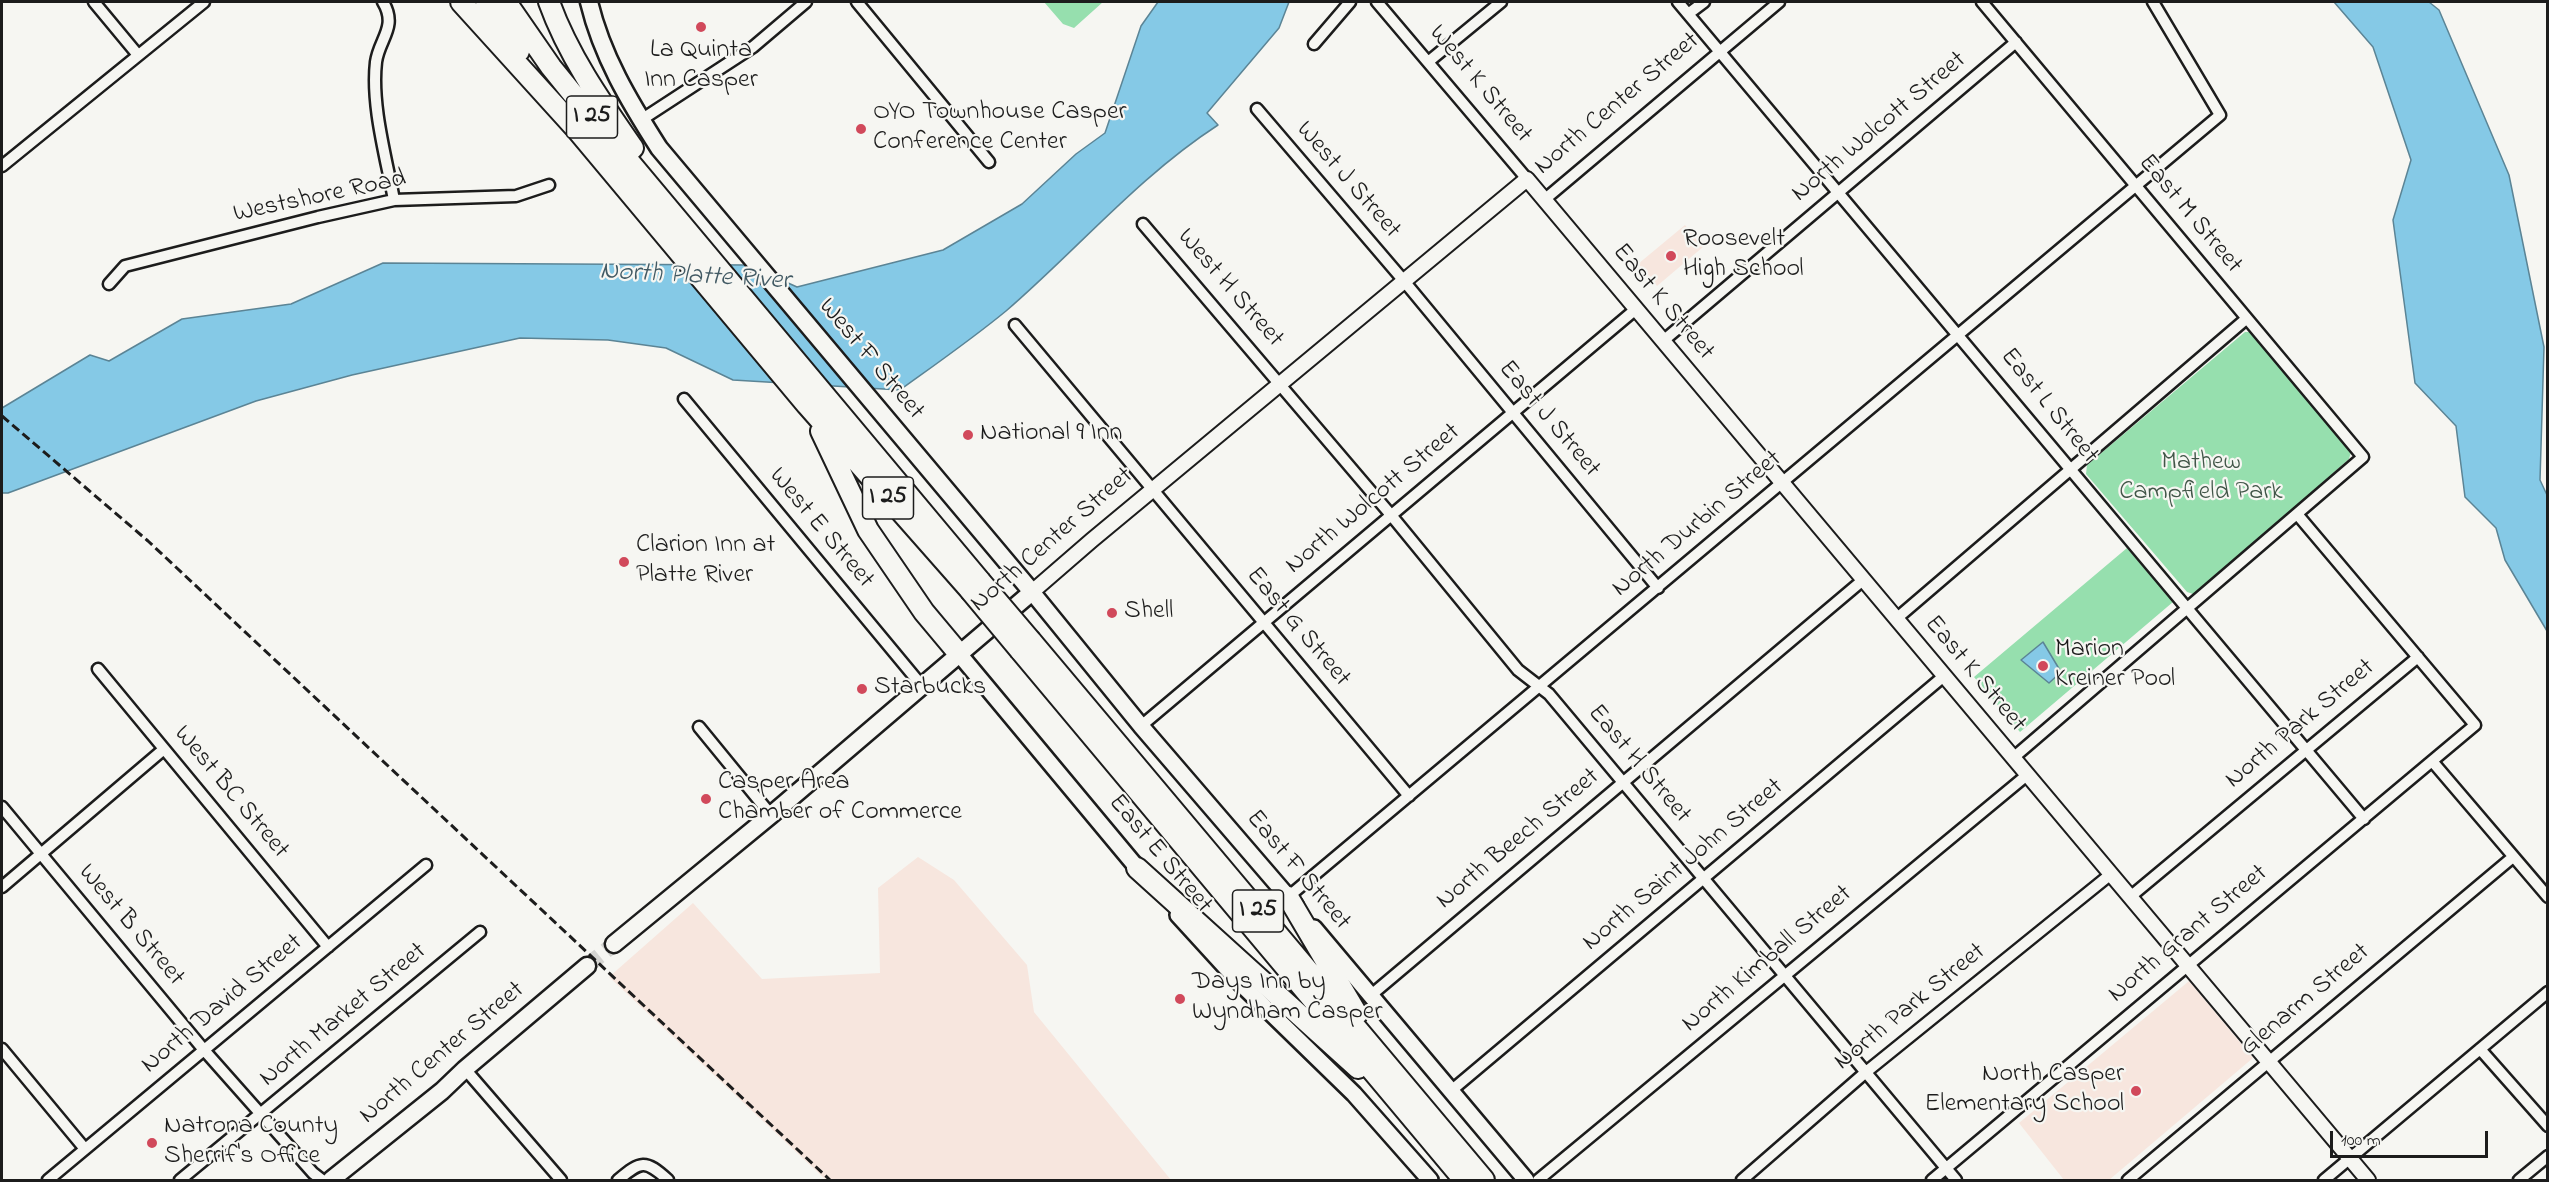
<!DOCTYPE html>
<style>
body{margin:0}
#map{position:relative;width:2549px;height:1182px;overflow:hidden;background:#f6f6f2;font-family:"Indie Flower",sans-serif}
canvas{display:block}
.frame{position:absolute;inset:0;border:3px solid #1c1c1c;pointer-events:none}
.scale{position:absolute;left:2330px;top:1131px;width:158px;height:27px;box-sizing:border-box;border:3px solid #1c1c1c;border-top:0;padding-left:8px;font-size:18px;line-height:21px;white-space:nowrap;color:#1c1c1c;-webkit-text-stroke:4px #f6f6f2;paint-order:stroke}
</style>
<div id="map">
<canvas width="2549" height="1182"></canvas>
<div class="frame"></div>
<div class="scale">100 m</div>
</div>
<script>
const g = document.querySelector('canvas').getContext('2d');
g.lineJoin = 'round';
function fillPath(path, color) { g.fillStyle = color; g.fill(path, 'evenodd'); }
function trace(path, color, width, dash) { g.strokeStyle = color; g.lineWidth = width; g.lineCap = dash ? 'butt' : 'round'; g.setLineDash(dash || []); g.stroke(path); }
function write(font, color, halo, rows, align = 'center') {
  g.font = font + ' "Indie Flower",sans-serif'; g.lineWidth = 4.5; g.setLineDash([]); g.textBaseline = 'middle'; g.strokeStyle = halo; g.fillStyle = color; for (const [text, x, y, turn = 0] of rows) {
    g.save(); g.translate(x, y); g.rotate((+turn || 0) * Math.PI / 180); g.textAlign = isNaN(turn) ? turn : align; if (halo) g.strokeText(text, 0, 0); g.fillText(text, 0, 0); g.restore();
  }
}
fillPath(new Path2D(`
 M 1685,225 L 1703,247 L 1657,286 L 1638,264 Z
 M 918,857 L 954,880 L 1027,965 L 1034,1012 L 1171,1180 L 826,1180 L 609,977 L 693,903 L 762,979 L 880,973 L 878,888 Z
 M 2189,981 L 2253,1058 L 2109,1180 L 2064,1180 L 2019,1123 Z`), '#f7e6de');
fillPath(new Path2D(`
 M 1044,2 L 1103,2 L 1074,28 L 1063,24 Z
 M 2245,332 L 2251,332 L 2351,452 L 2349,459 L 2196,595 L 2187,592 L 2086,474 L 2087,465 Z
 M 2127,548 L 2173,602 L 2020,732 L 1974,677 Z`), '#96dfae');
const water = new Path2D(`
 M 1158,2 L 1289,2 L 1279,28 L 1207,113 L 1218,125 C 1138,177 1078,249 1006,311 C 972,339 936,364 900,390 L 733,380 L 666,348 L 608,340 L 520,338 L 352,375 L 256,401 L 8,493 L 2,493 L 2,408 L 90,355 L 109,361 L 182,319 L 291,304 L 383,263 L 748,265 L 797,287 L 943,250 L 1022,204 L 1076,154 L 1105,133 L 1141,26 Z
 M 2334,2 L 2429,2 L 2439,10 L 2509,175 L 2544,347 L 2540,480 L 2547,495 L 2547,631 L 2505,560 L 2496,528 L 2465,497 L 2456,426 L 2415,383 L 2393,220 L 2411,160 L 2373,47 Z
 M 2043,642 L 2061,672 L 2049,683 L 2021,660 Z`);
fillPath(water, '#85c9e6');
trace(water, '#5b8495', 1.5);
trace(new Path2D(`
 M 587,966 L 614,944`), '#d5d5d2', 16, [16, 8]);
const minor = new Path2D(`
 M 94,2 L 138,55
 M 383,2 C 398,27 379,39 376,62 C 371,105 386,157 394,200
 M 857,2 L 989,162
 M 1377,2 L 1527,179
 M 1678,2 L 2364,819
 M 1982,2 L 2363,457 L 2013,758
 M 1688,14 L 1704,2
 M 1314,44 L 1350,2
 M 1428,62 L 1501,2
 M 1257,109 L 1404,281 L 1658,588
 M 641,120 L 753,47 L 806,2
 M 2,166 L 204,2
 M 1544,200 L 1779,2
 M 1143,224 L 1391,515 L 1518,670 L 1549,694 L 1956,1180
 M 109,284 L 125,266 L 318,217 L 394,200 L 516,196 L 549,185
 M 1015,325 L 1409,796
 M 1663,341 L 2016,42
 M 684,399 L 922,686
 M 1896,619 L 2246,319
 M 98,669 L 328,947
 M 1141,726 L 1636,309
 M 699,727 L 771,815
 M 2432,761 L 2548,897
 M 2,807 L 204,1050 L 313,1173 L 322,1180
 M 2,887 L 164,749
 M 1288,897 L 2220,115 L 2153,2
 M 2130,897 L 2418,657
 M 1370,996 L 1863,580
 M 2,1049 L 85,1149
 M 2480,1049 L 2548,1126
 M 465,1069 L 561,1180
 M 1452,1090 L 1944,676
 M 48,1180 L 426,865
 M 180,1180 L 480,932
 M 618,1180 C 641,1161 645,1159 668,1180
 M 1538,1180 L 2027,775
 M 1742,1180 L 1866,1072 L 2111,874
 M 1932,1180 L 2475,725 L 2297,514
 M 2128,1180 L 2513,857
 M 2324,1180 L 2548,992
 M 2519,1180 L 2548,1156`);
const tertiary = new Path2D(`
 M 1032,592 L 1092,540 L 1527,179 L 2368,1180`);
const secondary = new Path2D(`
 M 1032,592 L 1141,726 L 1295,905
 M 960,655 L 1144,876
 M 1178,915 L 1241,984 L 1354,1094 L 1430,1180
 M 1314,928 L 1526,1180`);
const primary = new Path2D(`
 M 589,2 C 602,56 629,101 659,148 L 1032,592 L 771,815 L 614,944
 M 331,1180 L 442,1091 L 465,1069 L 587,966`);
const motorway = new Path2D(`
 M 461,2 L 578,131 L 807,405 L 970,590
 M 486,2 L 519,51
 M 506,2 L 551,67 L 581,104 L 980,581
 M 549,2 C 568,55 601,102 633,148
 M 821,431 L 868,530 L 924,612 L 960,655
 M 1031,641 L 1484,1180
 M 1020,650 L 1464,1180
 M 1137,868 L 1358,1068
 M 1288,897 L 1357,1014`);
trace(minor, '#1c1c1c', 15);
trace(tertiary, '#1c1c1c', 18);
trace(secondary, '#1c1c1c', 20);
trace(primary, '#1c1c1c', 21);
trace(motorway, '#1c1c1c', 24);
trace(minor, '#f6f6f2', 10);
trace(tertiary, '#f6f6f2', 14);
trace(secondary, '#f6f6f2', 15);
trace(primary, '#f6f6f2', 16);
trace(motorway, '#f6f6f2', 20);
trace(new Path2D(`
 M 2,416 L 148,541 L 830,1180`), '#1c1c1c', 3, [9, 4.5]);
const motorwayBridge = new Path2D(`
 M 980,581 L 1031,641
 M 970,590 L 1020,650`);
trace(motorwayBridge, '#1c1c1c', 24, []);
trace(motorwayBridge, '#f6f6f2', 20);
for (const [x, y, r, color] of [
 [701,27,6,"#d1495b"],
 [861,129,6,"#d1495b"],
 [1671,256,6,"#d1495b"],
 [968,435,6,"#d1495b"],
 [624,562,6,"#d1495b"],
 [1112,613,6,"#d1495b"],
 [2043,666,6,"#d1495b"],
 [862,689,6,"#d1495b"],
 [706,799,6,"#d1495b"],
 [1180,999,6,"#d1495b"],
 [2136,1091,6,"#d1495b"],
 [152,1143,6,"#d1495b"]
]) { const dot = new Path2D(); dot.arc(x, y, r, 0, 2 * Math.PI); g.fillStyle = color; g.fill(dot); trace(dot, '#f6f6f2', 2); }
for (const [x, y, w] of [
 [592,117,51],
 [888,498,51],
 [1258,911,51]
]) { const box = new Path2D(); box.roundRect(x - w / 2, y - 21, w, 42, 4.5); g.fillStyle = '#f6f6f2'; g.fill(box); trace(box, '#1c1c1c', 1.5); }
write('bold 24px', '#1c1c1c', null, [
 ["I 25",592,117],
 ["I 25",888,498],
 ["I 25",1258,911]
]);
write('26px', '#1c1c1c', '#f6f6f2', [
 ["La Quinta",701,52,"center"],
 ["Inn Casper",701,82,"center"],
 ["OYO Townhouse Casper",873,114],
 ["Conference Center",873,144],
 ["Roosevelt",1683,241],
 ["High School",1683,271],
 ["National 9 Inn",980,435],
 ["Clarion Inn at",636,547],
 ["Platte River",636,577],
 ["Shell",1124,613],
 ["Marion",2055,651],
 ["Kreiner Pool",2055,681],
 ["Starbucks",874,689],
 ["Casper Area",718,784],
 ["Chamber of Commerce",718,814],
 ["Days Inn by",1192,984],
 ["Wyndham Casper",1192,1014],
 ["North Casper",2124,1076,"right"],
 ["Elementary School",2124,1106,"right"],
 ["Natrona County",164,1128],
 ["Sherrif's Office",164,1158]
], 'left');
write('26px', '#1c1c1c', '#f6f6f2', [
 ["West K Street",1479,85,50],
 ["North Center Street",1618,105,-40],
 ["North Wolcott Street",1880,128,-40],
 ["West J Street",1347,181,49],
 ["Westshore Road",320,198,-12],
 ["East M Street",2189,215,50],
 ["West H Street",1229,289,49],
 ["East K Street",1662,303,50],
 ["West F Street",870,360,50],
 ["East L Street",2048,407,51],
 ["East J Street",1548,420,50],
 ["North Wolcott Street",1374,500,-40],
 ["North Durbin Street",1698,525,-40],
 ["West E Street",820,529,50],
 ["North Center Street",1053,541,-41],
 ["East G Street",1297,628,50],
 ["East K Street",1974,675,50],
 ["North Park Street",2301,725,-40],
 ["East H Street",1638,765,50],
 ["West BC Street",230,793,50],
 ["North Beech Street",1519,840,-40],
 ["East E Street",1159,855,50],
 ["North Saint John Street",1684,866,-40],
 ["East F Street",1297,871,50],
 ["West B Street",130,926,50],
 ["North Grant Street",2189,935,-40],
 ["North Kimball Street",1768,960,-40],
 ["Glenarm Street",2306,1001,-40],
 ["North David Street",223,1005,-40],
 ["North Park Street",1911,1008,-39],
 ["North Market Street",344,1016,-40],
 ["North Center Street",443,1054,-40]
]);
write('26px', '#415648', '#f6f6f2', [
 ["Mathew",2201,464],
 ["Campfield Park",2201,494]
]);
write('italic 27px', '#415963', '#f6f6f2', [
 ["North Platte River",695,278,3]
]);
</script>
